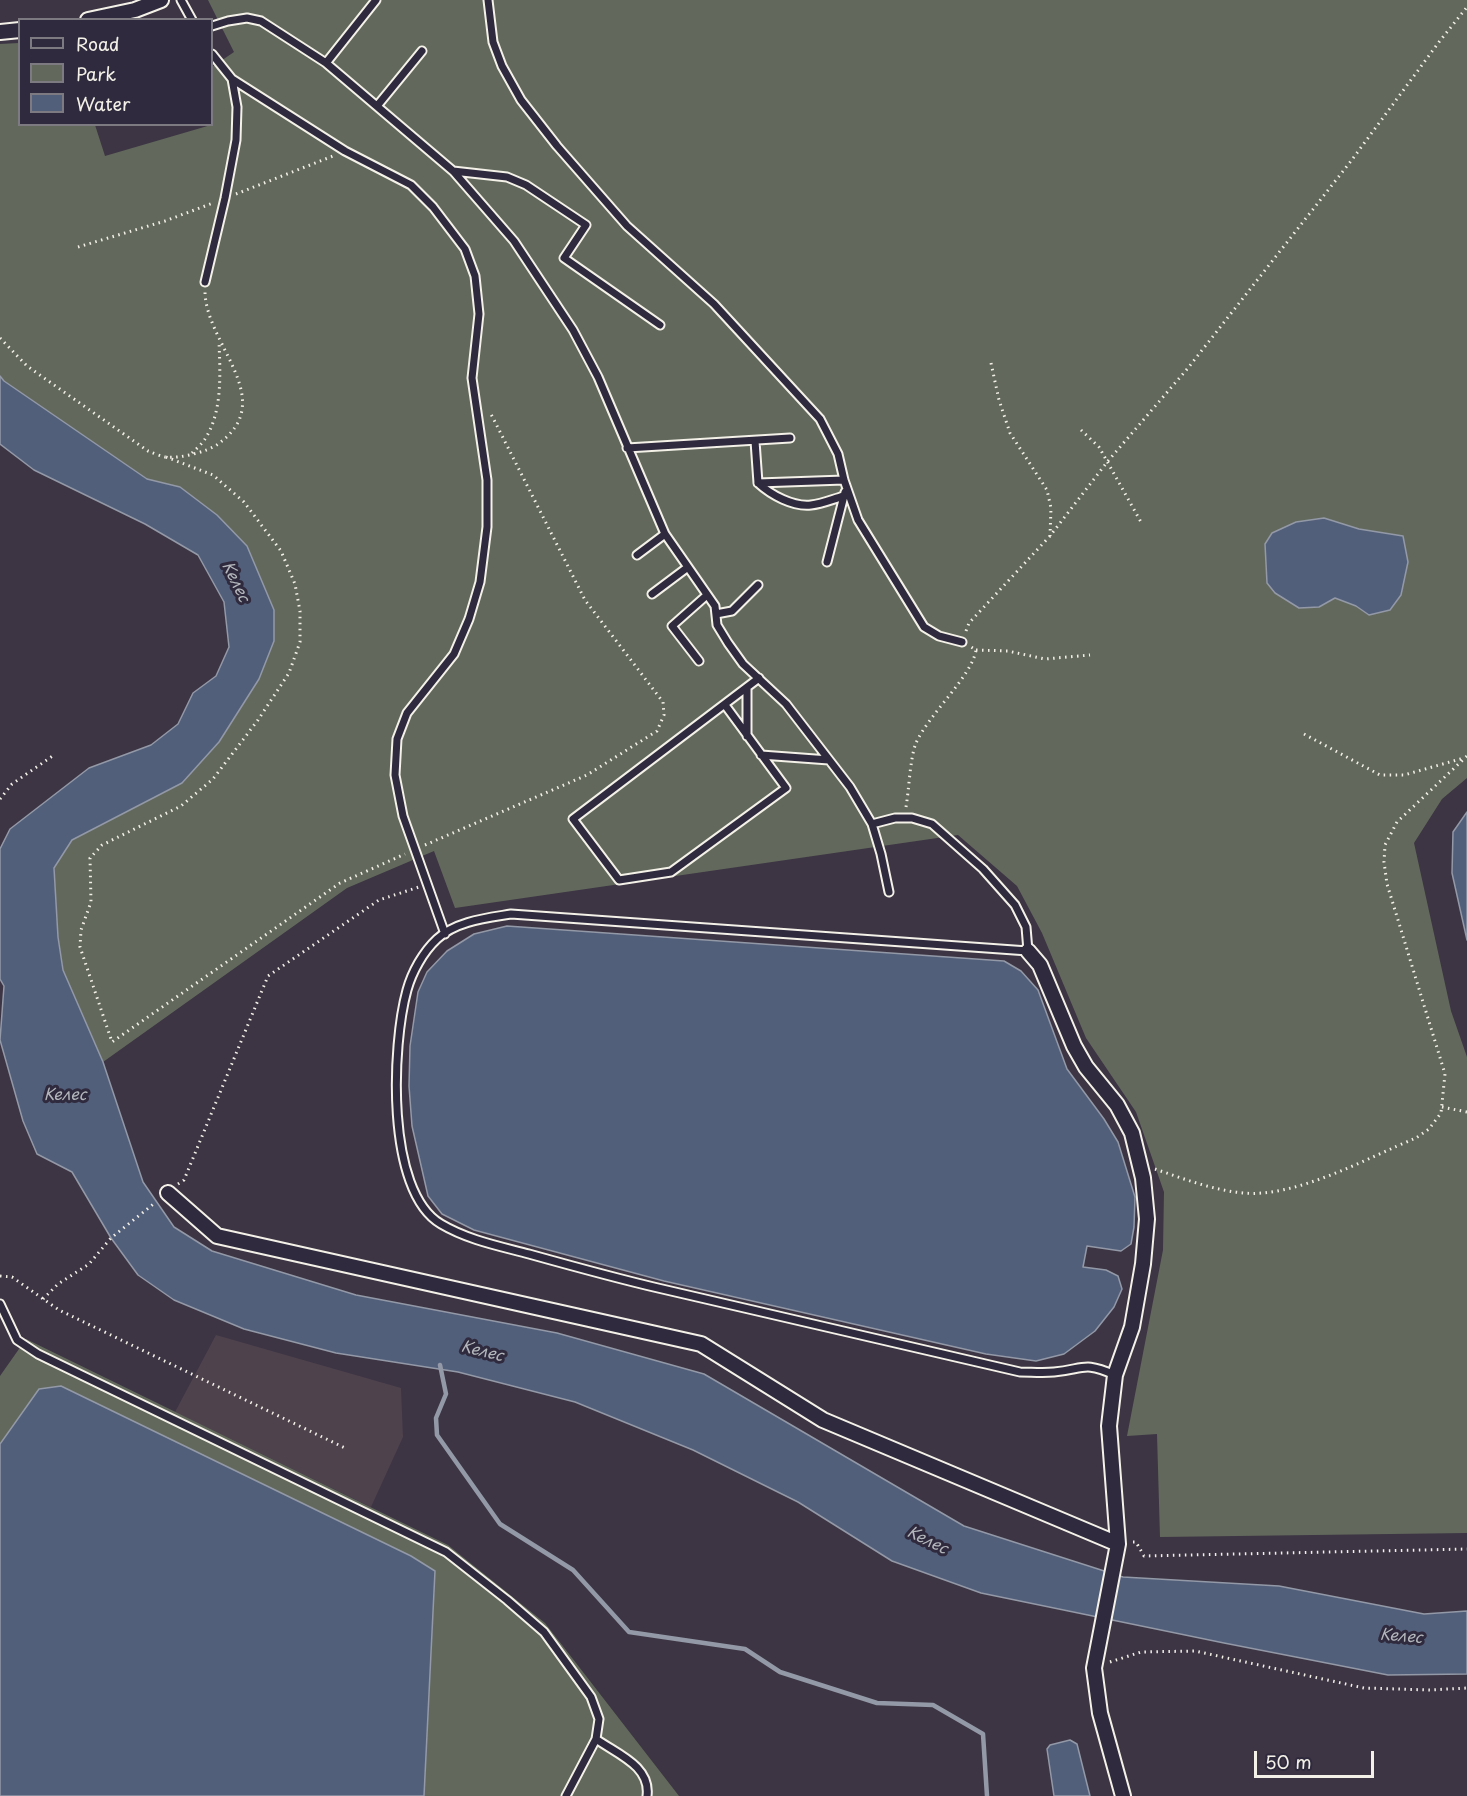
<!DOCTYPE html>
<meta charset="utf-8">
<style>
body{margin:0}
#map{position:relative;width:1467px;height:1796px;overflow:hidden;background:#3d3544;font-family:"Playpen Sans",sans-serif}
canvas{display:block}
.legend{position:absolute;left:18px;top:18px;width:195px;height:108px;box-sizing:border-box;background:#2f2a3d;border:2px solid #7e7a81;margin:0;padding:8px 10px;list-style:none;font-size:18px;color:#f4f1e8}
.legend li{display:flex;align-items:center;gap:12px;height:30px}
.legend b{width:30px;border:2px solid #7e7a81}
.scale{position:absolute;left:1254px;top:1751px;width:120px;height:27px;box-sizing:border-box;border:3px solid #f4f1e8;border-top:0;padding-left:8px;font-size:18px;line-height:21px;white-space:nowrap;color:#f4f1e8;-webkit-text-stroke:4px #2f2a3d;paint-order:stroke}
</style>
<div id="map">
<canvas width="1467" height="1796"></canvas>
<ul class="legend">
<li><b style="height:8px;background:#2f2a3d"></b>Road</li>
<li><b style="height:16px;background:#62695c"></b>Park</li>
<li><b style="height:16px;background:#525f7b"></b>Water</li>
</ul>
<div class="scale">50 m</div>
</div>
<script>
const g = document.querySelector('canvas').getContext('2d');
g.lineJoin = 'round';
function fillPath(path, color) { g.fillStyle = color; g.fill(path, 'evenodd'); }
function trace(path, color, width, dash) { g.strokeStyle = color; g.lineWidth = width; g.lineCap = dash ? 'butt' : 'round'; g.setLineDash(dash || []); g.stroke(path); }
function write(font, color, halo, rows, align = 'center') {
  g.font = font + ' "Playpen Sans",sans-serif'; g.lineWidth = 6; g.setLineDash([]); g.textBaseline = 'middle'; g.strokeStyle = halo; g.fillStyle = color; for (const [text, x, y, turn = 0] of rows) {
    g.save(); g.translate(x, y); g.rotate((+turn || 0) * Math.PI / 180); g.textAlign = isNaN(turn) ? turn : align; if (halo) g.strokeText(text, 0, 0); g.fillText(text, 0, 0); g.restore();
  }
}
fillPath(new Path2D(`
 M 216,1335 L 401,1388 L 403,1437 L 371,1507 L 175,1412 Z`), '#4e424d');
fillPath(new Path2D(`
 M 208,0 L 1467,0 L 1467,778 L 1442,799 L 1414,843 L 1451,1011 L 1467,1057 L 1467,1533 L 1160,1537 L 1157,1434 L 1127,1436 L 1163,1250 L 1164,1192 L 1136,1112 L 1086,1038 L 1042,933 L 1017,886 L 958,835 L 455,908 L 434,851 L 347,888 L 103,1062 L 63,970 L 58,937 L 54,868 L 72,840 L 182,783 L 219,742 L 259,679 L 180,487 L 147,479 L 4,381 L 0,376 L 0,44 L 19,43 L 20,124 L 95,125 L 105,156 L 211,125 L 212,67 L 234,52 Z
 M 26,1339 L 448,1545 L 545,1623 L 679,1796 L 0,1796 L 0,1376 Z`), '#62695c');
const water = new Path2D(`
 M 0,376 L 4,381 L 147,479 L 180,487 L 217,515 L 247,546 L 274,610 L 274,641 L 259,679 L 219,742 L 182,783 L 72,840 L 54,868 L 58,937 L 63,970 L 103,1062 L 143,1182 L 174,1227 L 212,1251 L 356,1295 L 557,1333 L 704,1374 L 964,1526 L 1123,1577 L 1279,1586 L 1424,1614 L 1467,1611 L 1467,1674 L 1388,1675 L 1224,1643 L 981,1593 L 892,1561 L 798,1502 L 693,1450 L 575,1402 L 458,1372 L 336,1353 L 244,1329 L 174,1300 L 138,1275 L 111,1238 L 72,1172 L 37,1154 L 23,1121 L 0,1040 L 4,986 L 0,979 L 0,849 L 10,829 L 89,768 L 151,745 L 178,724 L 193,693 L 216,676 L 229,647 L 224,602 L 198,555 L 145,524 L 34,470 L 0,444 Z
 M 1324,518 L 1359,529 L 1403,536 L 1408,562 L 1401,595 L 1390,610 L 1369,615 L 1356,606 L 1335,598 L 1319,607 L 1299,608 L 1275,593 L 1267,583 L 1265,544 L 1272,533 L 1296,522 Z
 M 1467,812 L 1467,940 L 1452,873 L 1453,832 Z
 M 507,926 L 1004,961 L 1021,971 L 1038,990 L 1067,1069 L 1104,1119 L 1118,1142 L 1135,1197 L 1134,1227 L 1131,1244 L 1121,1251 L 1087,1246 L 1083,1267 L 1106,1270 L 1118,1276 L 1122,1289 L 1114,1307 L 1095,1331 L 1064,1354 L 1036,1361 L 986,1354 L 664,1281 L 474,1230 L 442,1214 L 428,1196 L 412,1126 L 409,1086 L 410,1046 L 418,992 L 427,972 L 447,951 L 474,934 Z
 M 61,1386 L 411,1556 L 435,1571 L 424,1796 L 0,1796 L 0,1444 L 39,1389 Z
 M 1070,1740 L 1077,1744 L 1090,1796 L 1054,1796 L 1047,1749 L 1050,1745 Z`);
fillPath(water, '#525f7b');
trace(water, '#9399a7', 1.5);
trace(new Path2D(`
 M 440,1365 L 446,1394 L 436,1418 L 437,1435 L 500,1524 L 573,1570 L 629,1632 L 745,1649 L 780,1672 L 877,1703 L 933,1705 L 983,1734 L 987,1796`), '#9399a7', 4.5);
const lane = new Path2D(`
 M 181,0 L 192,20
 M 488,0 L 493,42 L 502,66 L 521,100 L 557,146 L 627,226 L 714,304 L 820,419 L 838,454 L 844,480 L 858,520 L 924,627 L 939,636 L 962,642
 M 212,26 L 228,21 L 247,18 L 261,21 L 326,63 L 453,171 L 514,241 L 573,330 L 598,377 L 665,534 L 715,606 L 717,625 L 728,643 L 743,664 L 786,704 L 850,787 L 872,824 L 881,854 L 889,892
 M 212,54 L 232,79 L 345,151 L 411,185 L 433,207 L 465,249 L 475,276 L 479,314 L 472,378 L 487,480 L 487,527 L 480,582 L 469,619 L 454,654 L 407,713 L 397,739 L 395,775 L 403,816 L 445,934
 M 326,63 L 376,0
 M 377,106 L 422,51
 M 453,171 L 507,177 L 526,185 L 586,225 L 564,258 L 660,325
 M 205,282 L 225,198 L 236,140 L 237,107 L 232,79
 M 755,441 L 758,483 L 844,480
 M 627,448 L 790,438
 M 758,483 C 771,495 793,507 811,505 C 822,504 833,499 844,496
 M 637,555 L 665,534
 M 827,562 L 845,492
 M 652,594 L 688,567
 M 716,614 L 732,611 L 758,585
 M 699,661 L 672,626 L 707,595
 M 747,688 L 747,736
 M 725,705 L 786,788 L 671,872 L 619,880 L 573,819 L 759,678
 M 761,755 L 829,760
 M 872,824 L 895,818 L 912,818 L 932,824 L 983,869 L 1015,905 L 1026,927 L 1028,951 L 511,914 C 487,918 456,921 437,939 C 423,952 412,972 407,990 C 392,1044 385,1191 441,1224 C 468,1240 499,1246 529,1254 C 572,1266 615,1278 658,1288 C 779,1316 900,1344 1020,1372 C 1031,1372 1043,1373 1054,1372 C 1085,1369 1083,1361 1115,1375
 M 0,1304 L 17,1340 L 38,1354 L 446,1552 L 507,1600 L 544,1632 L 591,1697 L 599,1719 L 596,1739 L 566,1796
 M 596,1739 C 617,1754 651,1766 647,1796`);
const street = new Path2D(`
 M 88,20 L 135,10 L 161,0
 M 0,32 L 20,30
 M 1028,951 L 1040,965 L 1074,1046 L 1086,1067 L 1117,1105 L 1132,1133 L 1143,1178 L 1147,1219 L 1143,1264 L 1132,1327 L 1115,1375 L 1109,1426 L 1118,1544 L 1094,1668 L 1100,1713 L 1123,1796
 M 168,1193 L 217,1236 L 701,1344 L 823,1420 L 1118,1544`);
trace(lane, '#f4f1e8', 11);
trace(street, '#f4f1e8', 18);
trace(new Path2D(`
 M 236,194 L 333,156
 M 78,247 L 165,221 L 213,203
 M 0,338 L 27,366 L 148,451 C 153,453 160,456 165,457 C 179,459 207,452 218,444 C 280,400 205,344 205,291
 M 991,363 L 999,400 L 1010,433 L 1047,490 L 1051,508 L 1050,536
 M 1081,430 L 1099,447 L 1141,522
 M 192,453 C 196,449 202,444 205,439 C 223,411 220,373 219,341
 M 166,457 L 213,475 L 244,502 L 281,551 L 295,584 L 300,611 L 300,642 L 289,673 L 258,720 L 213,779 L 181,806 L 102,845 L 90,858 L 91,902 L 81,930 L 80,947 L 112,1042 L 340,883 L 405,854
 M 966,631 L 969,623 L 1050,536 L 1108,461 L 1188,368 L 1351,161 L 1439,42 L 1467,7
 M 976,650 L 1008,651 L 1045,659 L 1090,655
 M 1304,734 L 1380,775 L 1404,775 L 1464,758
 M 0,799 L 12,784 L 54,755
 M 906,807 C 909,790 910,758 916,743 C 929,714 972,676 976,650 L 971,647
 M 425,845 L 587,775 L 657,731 L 664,715 L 663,702 L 585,600 L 490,412
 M 1442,1107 L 1467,1112
 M 1155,1169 C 1184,1179 1213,1190 1243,1193 C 1296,1198 1367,1158 1416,1138 L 1429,1129 L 1441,1113 L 1445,1074 L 1387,884 L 1384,862 L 1385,845 L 1397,822 L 1467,756
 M 178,1184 L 184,1180 L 268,976 L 379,900 L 419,887
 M 0,1276 L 12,1277 L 59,1310 L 345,1448
 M 43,1299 L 58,1284 L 89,1264 L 111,1238 L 156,1202
 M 1133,1542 L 1136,1542 L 1144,1556 L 1467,1549
 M 1110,1662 L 1141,1652 L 1195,1651 L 1364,1688 L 1430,1690 L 1467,1688`), '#f4f1e8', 3, [1.5, 4.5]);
trace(lane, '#2f2a3d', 7);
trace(street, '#2f2a3d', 14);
write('italic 16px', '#b3b7bc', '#2f2a3d', [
 ["Келес",235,582,64],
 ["Келес",65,1096],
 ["Келес",482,1352,14],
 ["Келес",927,1541,26],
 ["Келес",1401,1637,5]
]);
</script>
